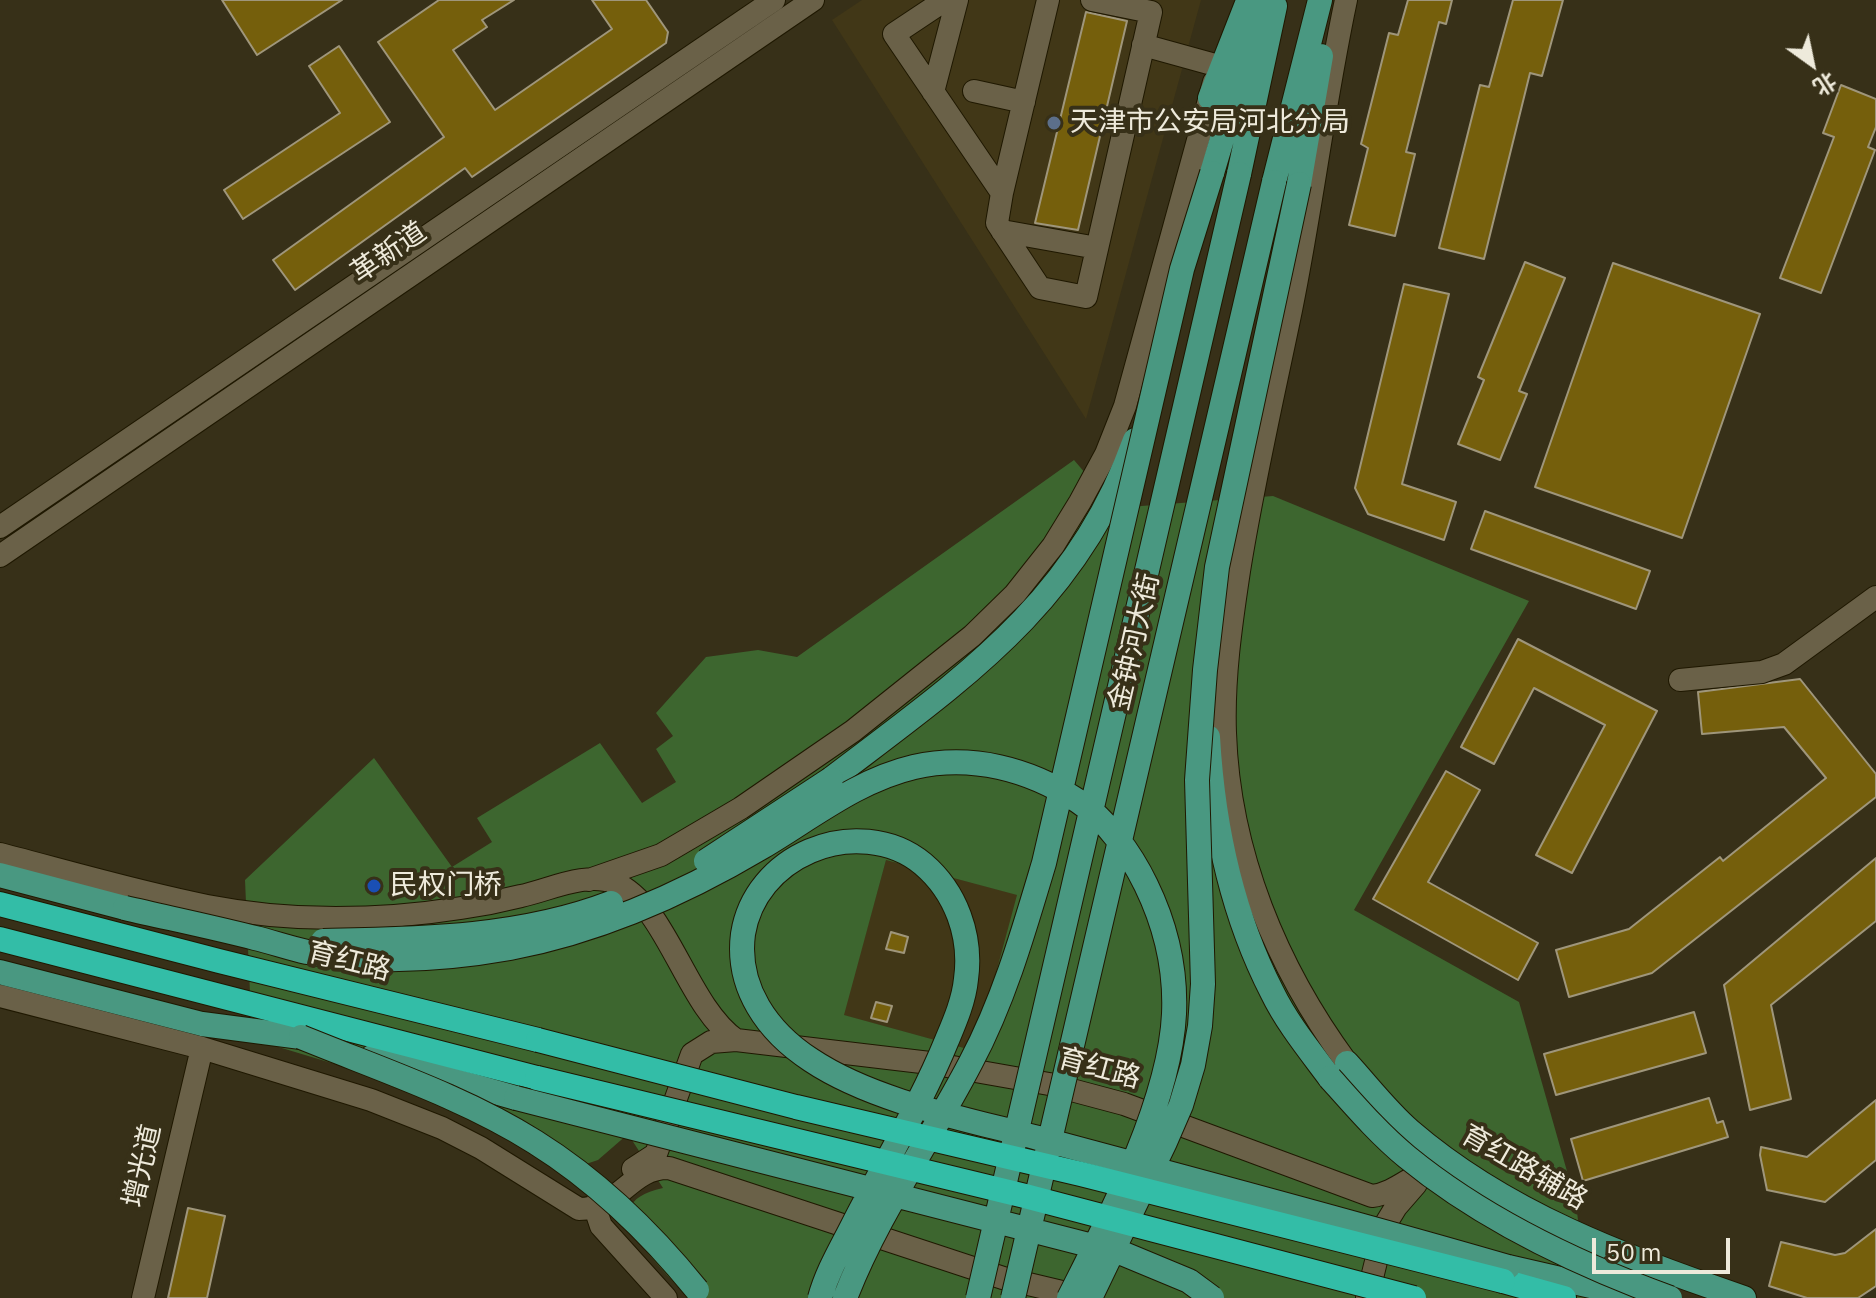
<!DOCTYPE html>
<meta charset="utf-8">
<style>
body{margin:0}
#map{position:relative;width:1876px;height:1298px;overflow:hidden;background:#373018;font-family:"IBM Plex Sans","Noto Sans SC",sans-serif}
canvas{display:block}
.north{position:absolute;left:1772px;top:24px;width:80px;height:80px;-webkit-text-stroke:6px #373018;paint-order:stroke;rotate:147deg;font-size:22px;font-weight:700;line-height:32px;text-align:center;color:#eeeadb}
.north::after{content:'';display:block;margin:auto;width:28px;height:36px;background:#eeeadb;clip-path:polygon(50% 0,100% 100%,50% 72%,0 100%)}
.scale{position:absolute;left:1592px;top:1238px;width:138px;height:36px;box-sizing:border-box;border:4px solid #eeeadb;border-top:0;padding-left:10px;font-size:24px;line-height:28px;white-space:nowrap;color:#eeeadb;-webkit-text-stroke:6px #373018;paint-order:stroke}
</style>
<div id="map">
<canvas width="1876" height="1298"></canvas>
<div class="north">北</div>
<div class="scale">50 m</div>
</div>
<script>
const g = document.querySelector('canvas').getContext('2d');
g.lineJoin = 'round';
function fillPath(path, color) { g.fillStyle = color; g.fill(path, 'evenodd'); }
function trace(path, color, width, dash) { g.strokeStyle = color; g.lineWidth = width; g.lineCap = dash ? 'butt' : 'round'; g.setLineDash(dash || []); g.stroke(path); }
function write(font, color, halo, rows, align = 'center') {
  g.font = font + ' "IBM Plex Sans","Noto Sans SC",sans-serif'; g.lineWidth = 8; g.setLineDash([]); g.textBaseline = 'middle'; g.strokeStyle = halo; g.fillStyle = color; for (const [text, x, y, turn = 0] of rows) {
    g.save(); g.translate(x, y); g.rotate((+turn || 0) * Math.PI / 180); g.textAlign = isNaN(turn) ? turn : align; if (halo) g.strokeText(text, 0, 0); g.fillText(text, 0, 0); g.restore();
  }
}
fillPath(new Path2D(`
 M 862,0 L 1201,0 L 1086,419 L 832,20 Z
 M 886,860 L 1018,895 L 975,1051 L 843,1015 Z`), '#413717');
fillPath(new Path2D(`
 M 1074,460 L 1115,508 L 1273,496 L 1529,601 L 1354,910 L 1519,1002 L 1576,1203 L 1587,1298 L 687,1298 C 666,1268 583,1205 663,1188 L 628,1134 L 598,1160 L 568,1170 L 502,1129 L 348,1068 L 252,1039 L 245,880 L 374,758 L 452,867 L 492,842 L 477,818 L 600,743 L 642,803 L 676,782 L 656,749 L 673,736 L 656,713 L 706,657 L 758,650 L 797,657 ZM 886,860 L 1017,895 L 975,1051 L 844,1015 Z`), '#3d662f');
const building = new Path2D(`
 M 222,0 L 342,0 L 257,55 Z
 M 439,0 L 514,0 L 482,20 L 487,27 L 453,50 L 495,110 L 612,29 L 592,0 L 646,0 L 668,32 L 666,43 L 472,177 L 465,168 L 295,290 L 273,260 L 444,137 L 378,42 Z
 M 1408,0 L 1452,0 L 1446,24 L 1439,22 L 1406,152 L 1415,154 L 1395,236 L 1349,225 L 1368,148 L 1361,144 L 1389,33 L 1398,35 Z
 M 1513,0 L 1563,0 L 1542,76 L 1530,73 L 1484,259 L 1439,248 L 1480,85 L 1489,87 Z
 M 1086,12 L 1127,21 L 1078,230 L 1035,223 Z
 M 339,46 L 390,122 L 243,219 L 224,190 L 340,113 L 309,66 Z
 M 1841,85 L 1876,99 L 1876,127 L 1868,147 L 1875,150 L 1821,293 L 1780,278 L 1834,137 L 1823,133 Z
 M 1525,262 L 1565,278 L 1519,391 L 1527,394 L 1500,460 L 1458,444 L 1484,380 L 1478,377 Z
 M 1613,263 L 1760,314 L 1682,538 L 1535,487 Z
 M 1404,284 L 1449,294 L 1402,484 L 1456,502 L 1444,540 L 1368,514 L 1355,488 Z
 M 1485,511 L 1650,571 L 1636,609 L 1471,549 Z
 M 1518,639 L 1657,711 L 1572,873 L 1536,855 L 1605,725 L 1534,688 L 1494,764 L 1461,747 Z
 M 1800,679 L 1876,774 L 1876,797 L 1652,973 L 1569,997 L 1556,950 L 1629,929 L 1720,857 L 1723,861 L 1826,778 L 1784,727 L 1702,734 L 1698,692 Z
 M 1446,771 L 1480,790 L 1428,882 L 1538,943 L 1518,980 L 1373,899 Z
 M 1876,858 L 1876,921 L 1771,1005 L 1791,1099 L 1750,1110 L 1724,985 Z
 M 891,932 L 908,937 L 904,953 L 886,949 Z
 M 876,1002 L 892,1006 L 887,1022 L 871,1018 Z
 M 1694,1012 L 1706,1053 L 1556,1095 L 1544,1054 Z
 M 1709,1098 L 1717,1123 L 1723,1121 L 1728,1137 L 1583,1181 L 1571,1139 Z
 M 1876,1100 L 1876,1160 L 1825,1202 L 1767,1190 L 1760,1155 L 1761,1147 L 1807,1157 Z
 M 188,1208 L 225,1216 L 207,1298 L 168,1298 Z
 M 1876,1229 L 1876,1286 L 1858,1298 L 1807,1298 L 1769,1286 L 1781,1242 L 1835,1255 L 1845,1253 Z`);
fillPath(building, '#755f0c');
trace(building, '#9f967b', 2);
const minor = new Path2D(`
 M 945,0 L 894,34 L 1002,193 L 997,223 L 1040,288 L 1086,297 L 1151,12 L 1092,0
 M 1346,0 C 1324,103 1312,207 1291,310 C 1273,397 1253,483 1239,571 C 1231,624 1223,679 1225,733 C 1229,853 1277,968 1347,1063
 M 1143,45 L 1219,66
 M 974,91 L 1024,102
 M 933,92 L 957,0
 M 1002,193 L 1048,0
 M 1002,231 L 1097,248
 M 0,527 L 774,0
 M 0,556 L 813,0
 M 1680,680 L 1762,672 L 1784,664 L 1876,597
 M 0,854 C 69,872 137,892 207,906 C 289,922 378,921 461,908 C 481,905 501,901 521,896 C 549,890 587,871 615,883 C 667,905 686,1005 736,1040
 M 589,880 L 661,855 L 741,808 L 853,731 L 972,636 L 1015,594 L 1053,546 L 1080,502 L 1106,454 L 1125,406 L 1214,82
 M 0,996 L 202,1048 L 371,1100 L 442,1128 L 481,1148 L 579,1209 C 620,1209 630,1167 669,1168 L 1003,1278 L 1087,1298
 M 633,1169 L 656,1154 L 692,1054 L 711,1042 L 736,1040 L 930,1063 L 1049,1084 L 1124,1104 L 1372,1196 C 1397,1193 1412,1173 1438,1167
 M 600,1195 L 595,1208 L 601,1226 L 666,1298
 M 143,1298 L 202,1048
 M 1367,1298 L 1385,1225 L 1396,1207 L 1416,1184`);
const major = new Path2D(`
 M 1210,98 L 1246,6
 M 1212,173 L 1263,0
 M 1239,174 L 1275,6
 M 1274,182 L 1320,0
 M 1299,184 L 1321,56
 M 1208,737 C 1213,824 1232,914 1272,992 C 1287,1023 1310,1051 1330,1078
 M 831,779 C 962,679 1077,603 1135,440
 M 0,875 L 125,908
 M 0,972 L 202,1024 L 301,1037 L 321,1043
 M 372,1057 L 516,1098
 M 1347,1063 C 1368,1086 1387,1111 1410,1131 C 1505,1213 1626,1258 1744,1298
 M 1508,1267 L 1643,1298`);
const highway = new Path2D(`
 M 0,904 L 219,961 L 538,1040
 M 0,939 L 537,1078
 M 1503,1281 L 1564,1298`);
trace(minor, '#1f1801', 24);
trace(major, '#1f1801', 26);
trace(highway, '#1f1801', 26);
trace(minor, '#6a6148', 22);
trace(major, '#499881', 24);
trace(highway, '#33bda7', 24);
const majorBridge = new Path2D(`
 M 706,861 L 831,779
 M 125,908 C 168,918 212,927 255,938 C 272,942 289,948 307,952 C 374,964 443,960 510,948 C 600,931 683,894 762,847 C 811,818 858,780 914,767 C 972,754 1029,769 1078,801 C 1107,820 1131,854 1146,885 C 1165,924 1176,969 1174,1014 C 1170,1102 1109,1219 1069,1298
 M 323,941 C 420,939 520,938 611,903
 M 301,1037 C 379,1069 464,1097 535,1142 C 599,1182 650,1232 697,1290
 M 1330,1078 C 1355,1106 1379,1134 1407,1157 C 1484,1220 1577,1264 1670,1298
 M 516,1098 L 1124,1254 L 1189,1281 L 1212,1298
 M 820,1298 C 827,1272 841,1249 853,1225 C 884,1164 921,1104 947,1040 C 955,1021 964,1000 966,979 C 972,936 956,892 923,864 C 892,838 846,835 810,851 C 775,866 749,896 743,934 C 736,988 768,1032 811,1060 C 877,1104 977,1121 1053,1142 C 1205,1183 1357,1223 1508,1267
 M 845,1298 C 877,1215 930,1141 971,1062 C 1004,1000 1024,930 1044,863 L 1182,269 L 1212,173
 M 978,1298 L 1239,174
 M 1013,1298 L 1274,182
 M 1090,1298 L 1165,1142 L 1181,1105 L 1193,1065 L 1200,1026 L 1203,984 L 1197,780 L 1205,670 L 1217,567 L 1299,184`);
const highwayBridge = new Path2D(`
 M 538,1040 L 796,1107 L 1081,1174 L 1503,1281
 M 537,1078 L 1025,1196 L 1414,1298`);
trace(majorBridge, '#1f1801', 26, []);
trace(highwayBridge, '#1f1801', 26, []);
trace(majorBridge, '#499881', 24);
trace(highwayBridge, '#33bda7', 24);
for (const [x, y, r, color] of [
 [1054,123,8,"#5c6f8a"],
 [374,886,8,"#1a4fb4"]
]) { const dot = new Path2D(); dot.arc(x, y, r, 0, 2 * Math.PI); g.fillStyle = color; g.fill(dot); trace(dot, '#373018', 3); }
write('28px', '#eeeadb', '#373018', [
 ["天津市公安局河北分局",1070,123],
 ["民权门桥",390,886]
], 'left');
write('28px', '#eeeadb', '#373018', [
 ["革新道",389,253,-34],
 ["金钟河大街",1135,642,-77],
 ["育红路",349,962,14],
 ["育红路",1099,1069,15],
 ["增光道",143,1166,-77],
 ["育红路辅路",1524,1168,30]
]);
</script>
